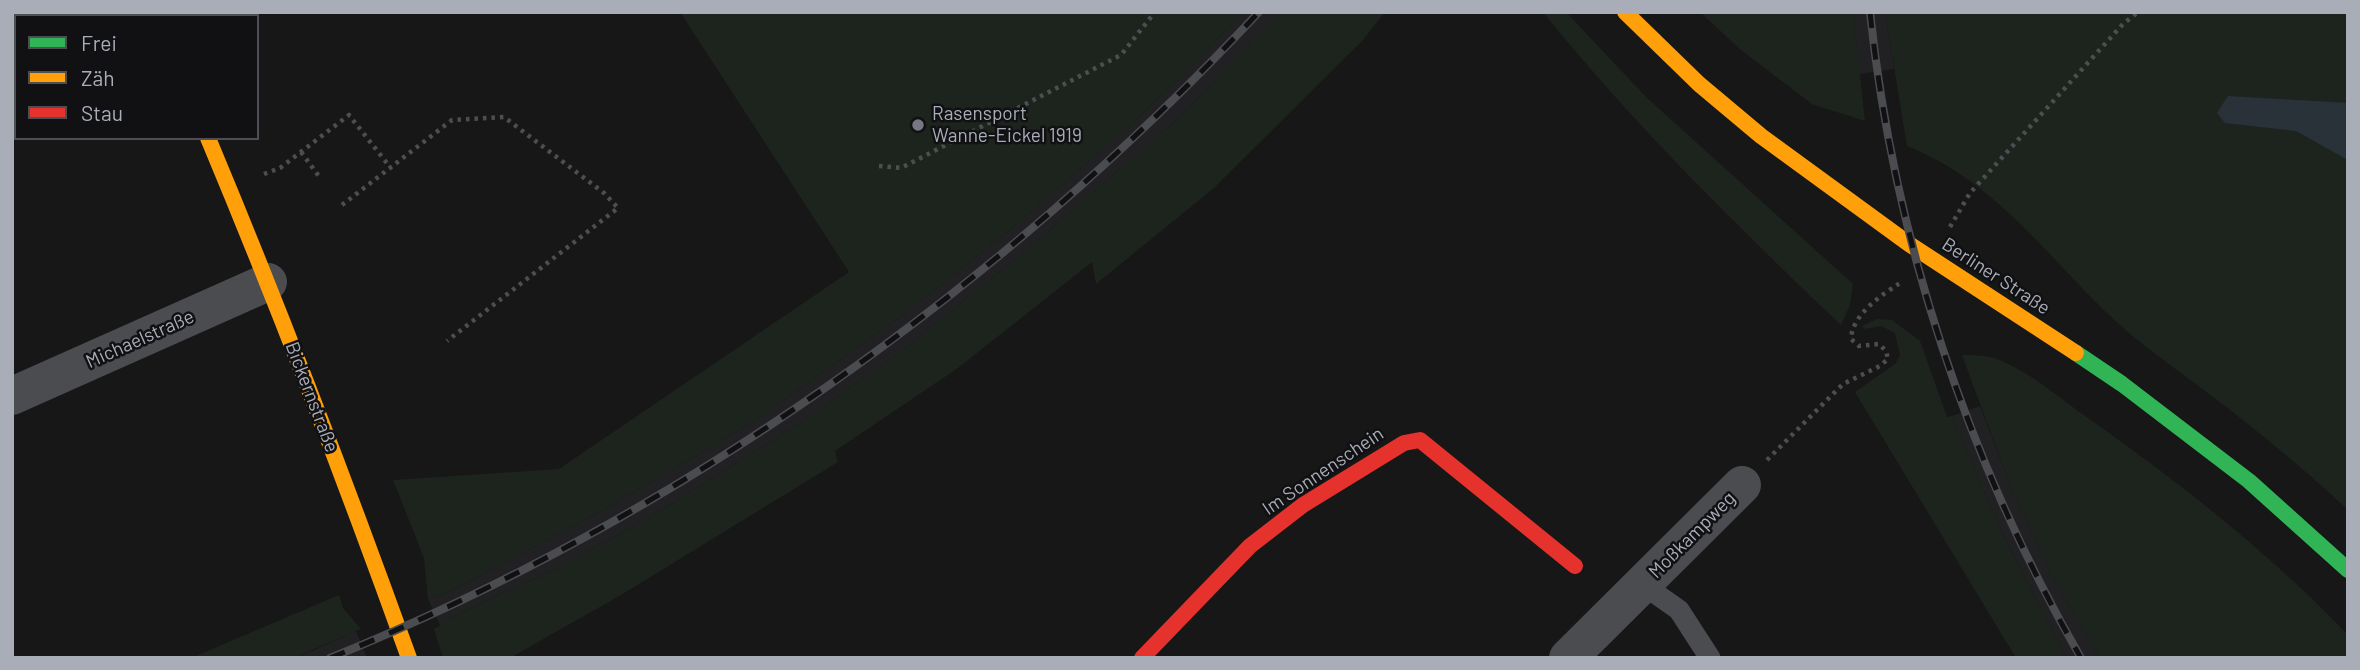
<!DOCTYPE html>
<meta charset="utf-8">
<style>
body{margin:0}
#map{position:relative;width:2360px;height:670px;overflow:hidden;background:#171717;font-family:Barlow,sans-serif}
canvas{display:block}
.frame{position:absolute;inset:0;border:14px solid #a8adb8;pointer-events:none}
.legend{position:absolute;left:14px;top:14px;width:245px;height:126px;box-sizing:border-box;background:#111113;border:2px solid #4d4f55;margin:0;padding:9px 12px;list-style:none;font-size:21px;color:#a8adb8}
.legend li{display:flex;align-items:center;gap:14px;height:35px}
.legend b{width:35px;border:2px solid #4d4f55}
</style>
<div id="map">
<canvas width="2360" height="670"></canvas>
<div class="frame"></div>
<ul class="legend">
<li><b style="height:9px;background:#30b455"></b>Frei</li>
<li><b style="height:9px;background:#ff9f0a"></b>Zäh</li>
<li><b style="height:9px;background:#e5322d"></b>Stau</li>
</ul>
</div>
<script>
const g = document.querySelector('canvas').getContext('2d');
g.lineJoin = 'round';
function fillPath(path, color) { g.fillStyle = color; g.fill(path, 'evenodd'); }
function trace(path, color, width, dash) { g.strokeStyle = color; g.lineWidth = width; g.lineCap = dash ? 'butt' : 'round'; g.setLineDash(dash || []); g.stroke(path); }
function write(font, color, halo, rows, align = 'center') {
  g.font = font + ' Barlow,sans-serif'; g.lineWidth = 5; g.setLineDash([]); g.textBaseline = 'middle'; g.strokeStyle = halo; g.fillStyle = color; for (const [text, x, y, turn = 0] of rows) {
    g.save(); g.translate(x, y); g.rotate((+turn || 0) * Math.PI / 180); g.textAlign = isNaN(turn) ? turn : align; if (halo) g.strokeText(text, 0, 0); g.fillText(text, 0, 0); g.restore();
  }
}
fillPath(new Path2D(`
 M 1242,12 L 1279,12 L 1181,116 L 1029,248 L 903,350 L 802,422 L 660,511 L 562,566 L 439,623 L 428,599 L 445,594 L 602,511 L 753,422 L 903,315 L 1010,230 L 1127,128 L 1200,58 Z
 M 1853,12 L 1885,12 L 1894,69 L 1859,74 Z
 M 1980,406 L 2010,485 L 2052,576 L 2099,658 L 2067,658 L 2003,535 L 1952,416 Z
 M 356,631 L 367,658 L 294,658 L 312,651 Z`), '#212123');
fillPath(new Path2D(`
 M 680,12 L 1242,12 L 1200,58 L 1127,128 L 1010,230 L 903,315 L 753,422 L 602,511 L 445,594 L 428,599 L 424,558 L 393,480 L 559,469 L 849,272 Z
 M 1279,12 L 1385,12 L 1362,41 L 1214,188 L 1096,284 L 1092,262 L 958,368 L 835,451 L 838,462 L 621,595 L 510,658 L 443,658 L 434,629 L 440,626 L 439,623 L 562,566 L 660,511 L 802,422 L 903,350 L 1029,248 L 1181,116 Z
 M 1543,12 L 1566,12 L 1646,97 L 1853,284 L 1850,305 L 1841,325 C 1737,226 1633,124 1543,12 Z
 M 1700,12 L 1853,12 L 1865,121 L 1812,104 L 1741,50 Z
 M 1885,12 L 2348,12 L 2348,510 C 2313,477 2276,446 2239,417 C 2203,388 2164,362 2129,333 C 2054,268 2004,185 1907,146 Z
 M 1877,319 L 1892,320 L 1920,341 L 1947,417 L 1952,416 L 2003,535 L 2067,658 L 2016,658 L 1855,392 L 1895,364 L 1900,355 L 1895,333 L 1881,326 L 1865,329 L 1862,326 Z
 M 1962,355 C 1972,355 1983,355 1994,358 C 2028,370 2058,397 2088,418 C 2180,483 2270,553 2348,635 L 2348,658 L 2099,658 L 2052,576 L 2010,485 Z
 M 339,595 L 343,608 L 361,629 L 294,658 L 191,658 Z`), '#1d241e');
fillPath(new Path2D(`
 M 2228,96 L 2348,103 L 2348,160 L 2296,131 L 2225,123 L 2217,113 Z`), '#2a3239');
trace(new Path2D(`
 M 301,152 L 321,179
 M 879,166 L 901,168 L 1121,55 L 1155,12
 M 264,174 L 280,168 L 349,115 L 390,167
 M 342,205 L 452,120 L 504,117 L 604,193 L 618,208 L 447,341
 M 1950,227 L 1970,193 L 2123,24 L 2138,12
 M 1767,460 L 1843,384 L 1880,366 L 1888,359 L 1886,351 L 1879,344 L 1859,346 L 1851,339 C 1852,315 1881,295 1900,283`), '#4d4e52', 4.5, [3.5, 5]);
trace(new Path2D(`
 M 1642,584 L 1679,610 L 1710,658`), '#4b4c50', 21);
trace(new Path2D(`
 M 142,12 L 144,16
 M 12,396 L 268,282
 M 1568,658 L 1742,485`), '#4b4c50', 38);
trace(new Path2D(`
 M 2076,353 L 2122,384 L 2249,481 L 2348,570`), '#30b455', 16);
trace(new Path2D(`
 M 1625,12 L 1699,84 L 1761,136 L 1909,244 L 2076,353
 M 208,138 C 280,310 346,483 409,658`), '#ff9f0a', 16);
trace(new Path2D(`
 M 1142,658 L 1250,546 L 1303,505 L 1404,443 L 1420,440 L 1575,566`), '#e5322d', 16);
const rail = new Path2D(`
 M 1870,12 C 1894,239 1967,460 2081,658
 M 330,658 C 680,517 1002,286 1259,12`);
trace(rail, '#4b4c4f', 8);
trace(rail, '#111113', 5, [16]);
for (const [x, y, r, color] of [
 [918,125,7,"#757880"]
]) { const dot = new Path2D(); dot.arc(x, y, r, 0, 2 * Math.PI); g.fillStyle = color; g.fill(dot); trace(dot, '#111113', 2.5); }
write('19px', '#a8adb8', '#111113', [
 ["Rasensport",932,114],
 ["Wanne-Eickel 1919",932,136]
], 'left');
write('19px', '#a8adb8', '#111113', [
 ["Berliner Straße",1996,276,33],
 ["Michaelstraße",140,339,-24],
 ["Bickernstraße",312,397,69],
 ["Im Sonnenschein",1323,471,-34],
 ["Moßkampweg",1692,535,-45]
]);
</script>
